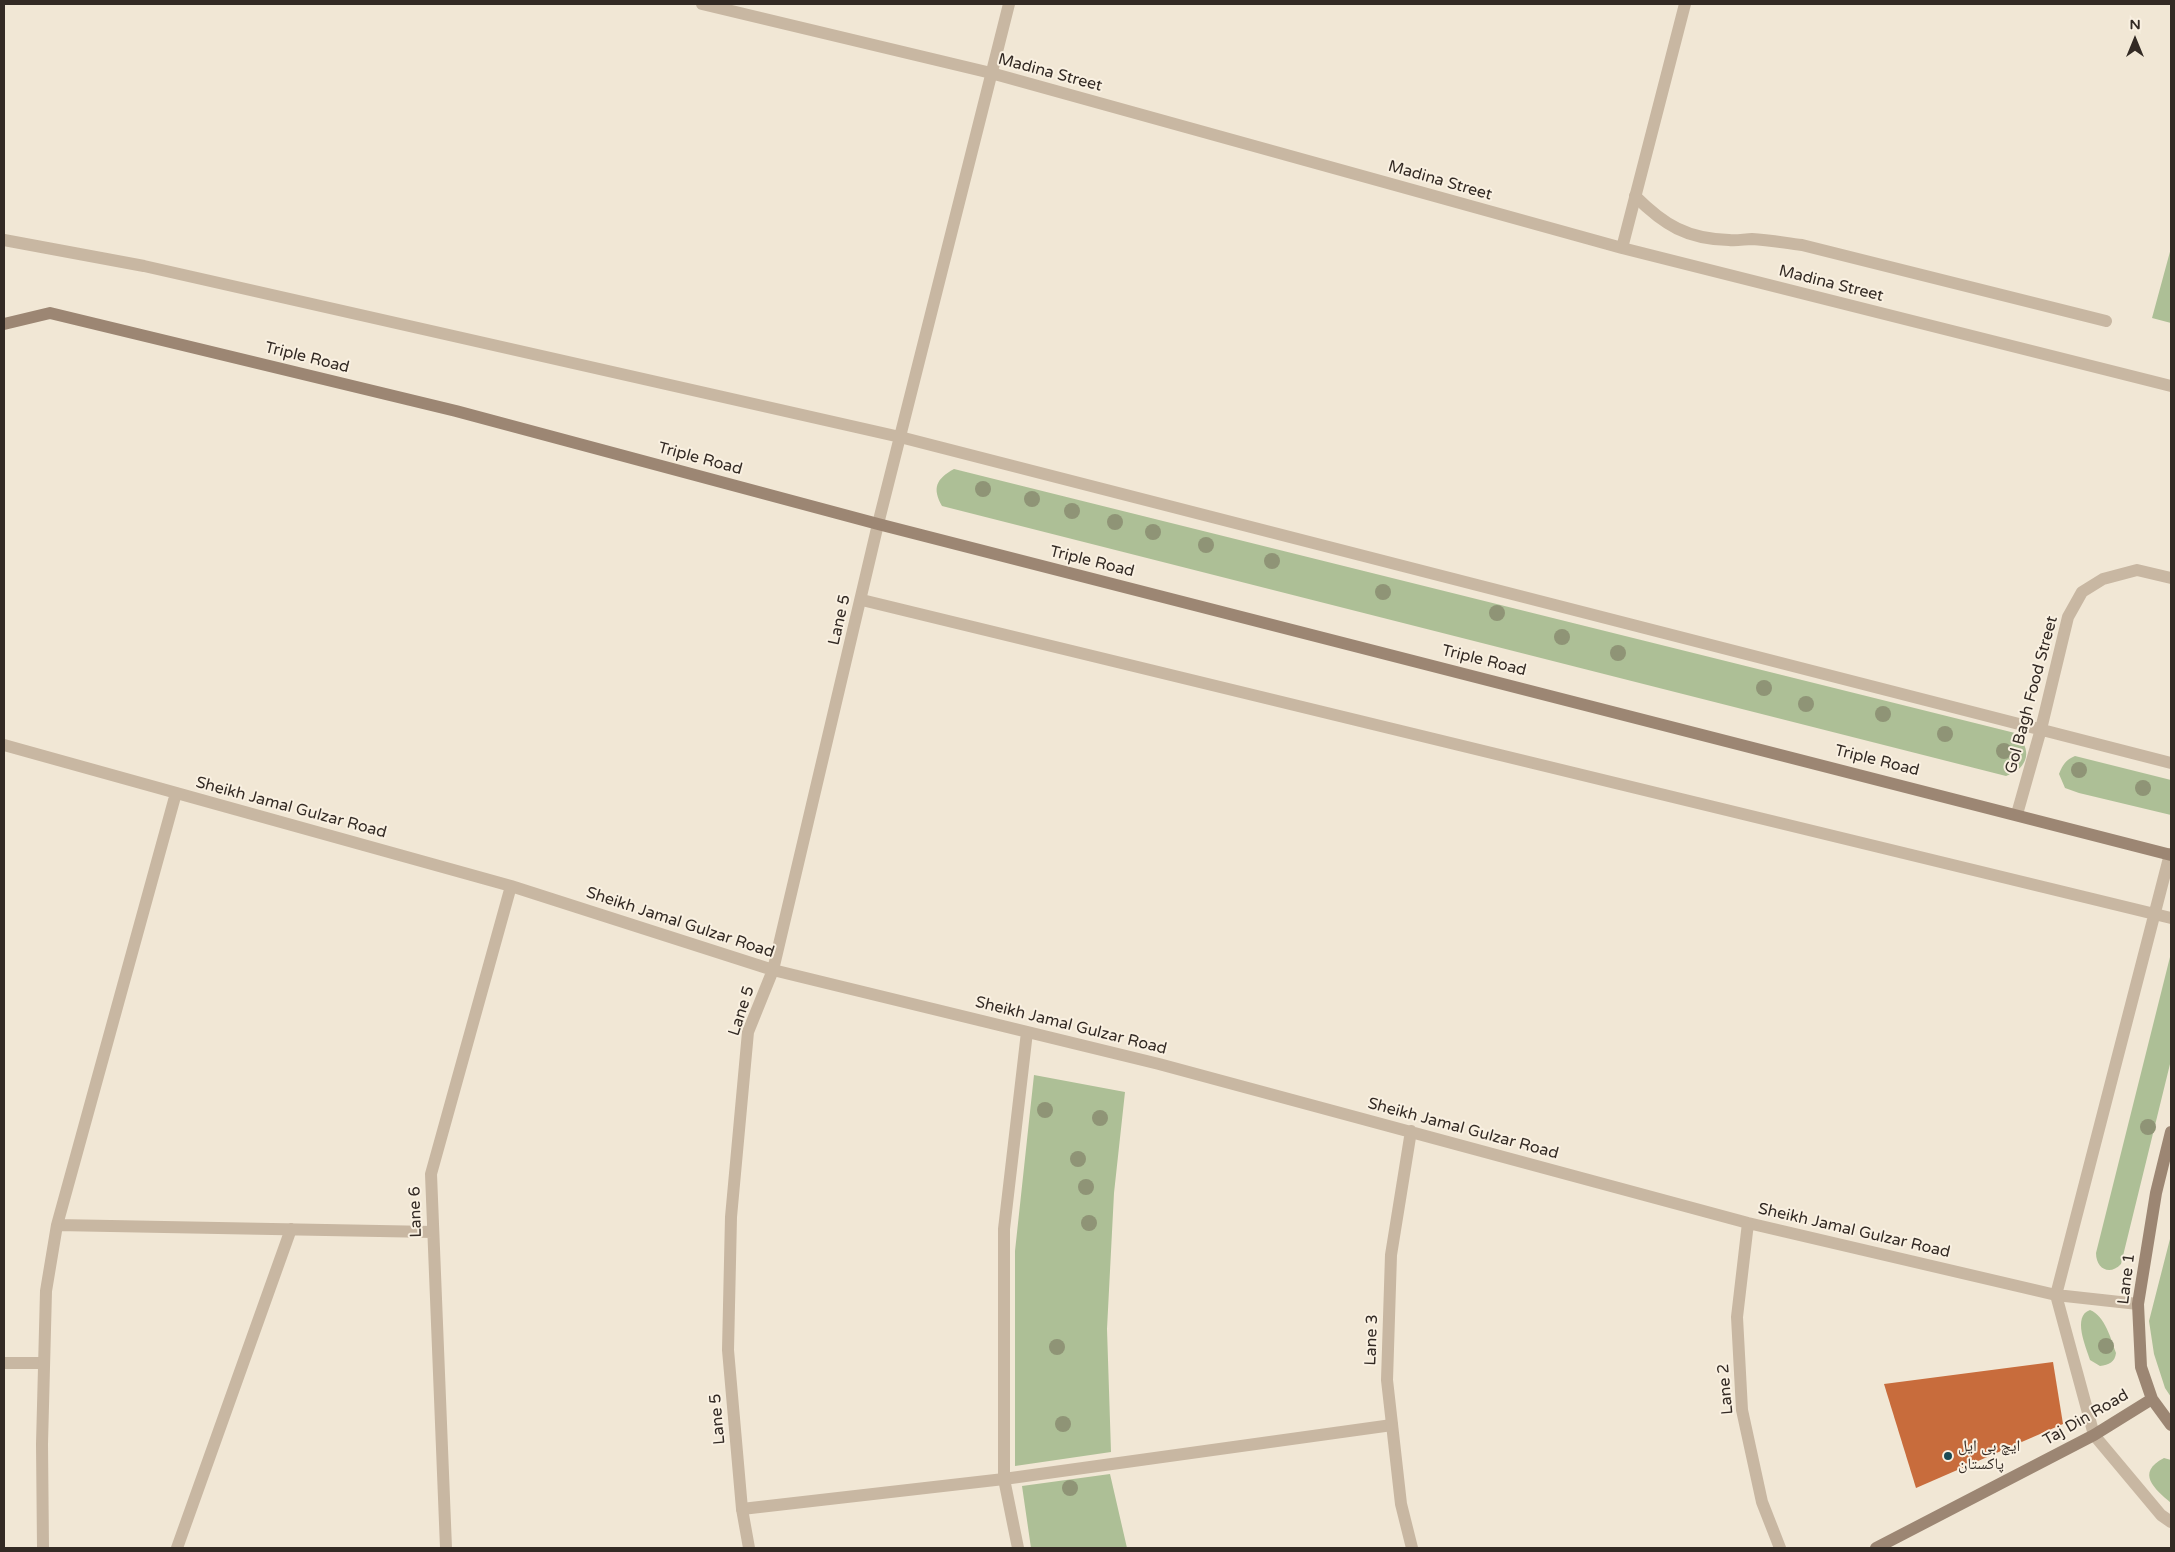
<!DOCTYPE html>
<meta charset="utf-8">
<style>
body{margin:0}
#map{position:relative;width:2175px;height:1552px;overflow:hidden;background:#f1e7d5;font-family:"Varela Round",sans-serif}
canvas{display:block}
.frame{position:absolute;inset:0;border:5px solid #332a24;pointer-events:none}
.north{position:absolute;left:2110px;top:15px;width:50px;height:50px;-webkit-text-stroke:4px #f9f0e1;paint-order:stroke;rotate:0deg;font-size:14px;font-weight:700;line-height:20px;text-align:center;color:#332a24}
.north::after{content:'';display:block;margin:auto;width:18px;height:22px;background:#332a24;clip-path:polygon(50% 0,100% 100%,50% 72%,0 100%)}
</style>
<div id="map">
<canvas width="2175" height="1552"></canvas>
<div class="frame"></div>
<div class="north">N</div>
</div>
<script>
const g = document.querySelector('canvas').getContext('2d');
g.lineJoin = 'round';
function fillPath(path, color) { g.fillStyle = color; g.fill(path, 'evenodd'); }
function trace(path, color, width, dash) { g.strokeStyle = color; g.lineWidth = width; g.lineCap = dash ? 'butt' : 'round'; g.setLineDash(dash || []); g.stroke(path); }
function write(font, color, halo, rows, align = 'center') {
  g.font = font + ' "Varela Round","Noto Naskh Arabic",sans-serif'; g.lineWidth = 4; g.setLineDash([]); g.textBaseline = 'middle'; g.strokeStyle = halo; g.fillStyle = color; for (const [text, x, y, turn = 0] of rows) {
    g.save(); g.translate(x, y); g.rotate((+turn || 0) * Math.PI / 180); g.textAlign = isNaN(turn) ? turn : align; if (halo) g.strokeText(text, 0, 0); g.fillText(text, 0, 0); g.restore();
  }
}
fillPath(new Path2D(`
 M 2171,248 L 2171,323 L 2152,318 Z
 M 954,469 L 2015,733 C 2033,749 2029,768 2006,776 L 942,506 C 932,488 936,479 954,469 Z
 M 2075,756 L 2171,780 L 2171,815 L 2079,793 L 2065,788 L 2059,774 C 2063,764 2066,760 2075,756 Z
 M 2171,953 L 2171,1060 L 2121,1264 C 2110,1276 2096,1269 2096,1253 Z
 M 1034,1075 L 1125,1092 L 1114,1193 L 1107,1329 L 1111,1452 L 1015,1466 L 1015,1251 Z
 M 2171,1235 L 2171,1397 L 2165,1388 L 2154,1354 L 2149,1321 Z
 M 2090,1310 C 2105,1316 2111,1339 2116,1353 C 2115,1362 2109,1365 2100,1366 L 2090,1360 C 2086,1347 2072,1316 2090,1310 Z
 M 2164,1458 L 2171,1460 L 2171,1503 C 2155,1489 2135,1473 2164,1458 Z
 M 1110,1474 L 1127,1548 L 1031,1548 L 1022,1486 Z`), '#adbf96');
fillPath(new Path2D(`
 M 2053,1362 L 2063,1424 L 1916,1488 L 1884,1384 Z`), '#c86c3c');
trace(new Path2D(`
 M 1635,196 C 1664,225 1687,239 1729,240 C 1737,241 1745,239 1752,239 C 1769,240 1785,243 1802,245 L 2106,321
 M 4,1363 L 44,1363
 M 742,1509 L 1004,1479 L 1392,1425`), '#c8b7a2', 12);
trace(new Path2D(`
 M 702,4 L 991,73 L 1622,248 L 2171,386
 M 4,240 L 144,266 L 900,437 L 2171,763
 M 1622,248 L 1685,4
 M 862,600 L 2171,918
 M 4,745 L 511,886 L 773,970 L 1159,1064 L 1748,1223 L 2056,1295 L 2138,1304
 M 2017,814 L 2041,729 L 2068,617 L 2082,592 L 2103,579 L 2137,570 L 2171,578
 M 2170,854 L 2056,1295 L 2094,1435 L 2161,1515 L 2171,1522
 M 1411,1131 L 1391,1255 L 1387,1380 L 1401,1504 L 1412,1548
 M 1748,1223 L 1737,1317 L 1742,1410 L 1762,1502 L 1780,1548
 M 57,1225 L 433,1232
 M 43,1548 L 42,1444 L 46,1291 L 57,1225 L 176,793
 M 177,1548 L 291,1229
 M 446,1548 L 431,1174 L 511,886
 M 749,1548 L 742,1509 L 728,1350 L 731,1217 L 748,1032 L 773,970 L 878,524 L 1009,4
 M 1018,1548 L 1004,1479 L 1004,1229 L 1027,1032`), '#c8b7a2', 12);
trace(new Path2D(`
 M 4,324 L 50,313 L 456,411 L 878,524 L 2171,855
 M 2171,1132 L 2156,1193 L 2138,1304 L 2141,1367 L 2152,1399 L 2171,1425
 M 1876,1548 L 2094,1435 L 2152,1399`), '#9c8673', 12);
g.fillStyle = '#8f9476';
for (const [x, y] of [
 [983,489],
 [1032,499],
 [1072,511],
 [1115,522],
 [1153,532],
 [1206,545],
 [1272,561],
 [1383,592],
 [1497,613],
 [1562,637],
 [1618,653],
 [1764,688],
 [1806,704],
 [1883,714],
 [1945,734],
 [2004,751],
 [2079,770],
 [2143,788],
 [1045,1110],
 [1100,1118],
 [2148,1127],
 [1078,1159],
 [1086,1187],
 [1089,1223],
 [2106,1346],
 [1057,1347],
 [1063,1424],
 [1070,1488]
]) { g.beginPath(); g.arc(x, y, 8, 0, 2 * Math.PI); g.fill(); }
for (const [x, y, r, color] of [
 [1948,1456,5,"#1a4a54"]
]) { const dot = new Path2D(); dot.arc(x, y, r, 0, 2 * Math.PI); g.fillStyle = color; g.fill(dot); trace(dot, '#f9f0e1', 2); }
write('16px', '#332a24', '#f9f0e1', [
 ["Madina Street",1050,73,15],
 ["Madina Street",1440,181,16],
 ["Madina Street",1831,284,14],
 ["Triple Road",307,358,14],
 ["Triple Road",700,459,15],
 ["Triple Road",1092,562,14],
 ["Lane 5",840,620,-77],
 ["Triple Road",1484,661,14],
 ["Gol Bagh Food Street",2032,695,-75],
 ["Triple Road",1877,761,14],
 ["Sheikh Jamal Gulzar Road",291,808,15],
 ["Sheikh Jamal Gulzar Road",680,923,18],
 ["Lane 5",742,1011,-72],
 ["Sheikh Jamal Gulzar Road",1071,1026,14],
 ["Sheikh Jamal Gulzar Road",1463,1129,15],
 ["Lane 6",416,1212,-92],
 ["Sheikh Jamal Gulzar Road",1854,1231,13],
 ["Lane 1",2127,1279,-83],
 ["Lane 3",1372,1340,-88],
 ["Lane 2",1726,1389,-95],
 ["Taj Din Road",2086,1418,-30],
 ["Lane 5",718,1419,-95]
]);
write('16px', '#332a24', '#f9f0e1', [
 ["ایچ بی ایل",1958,1447],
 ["پاکستان",1958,1465]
], 'left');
</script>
